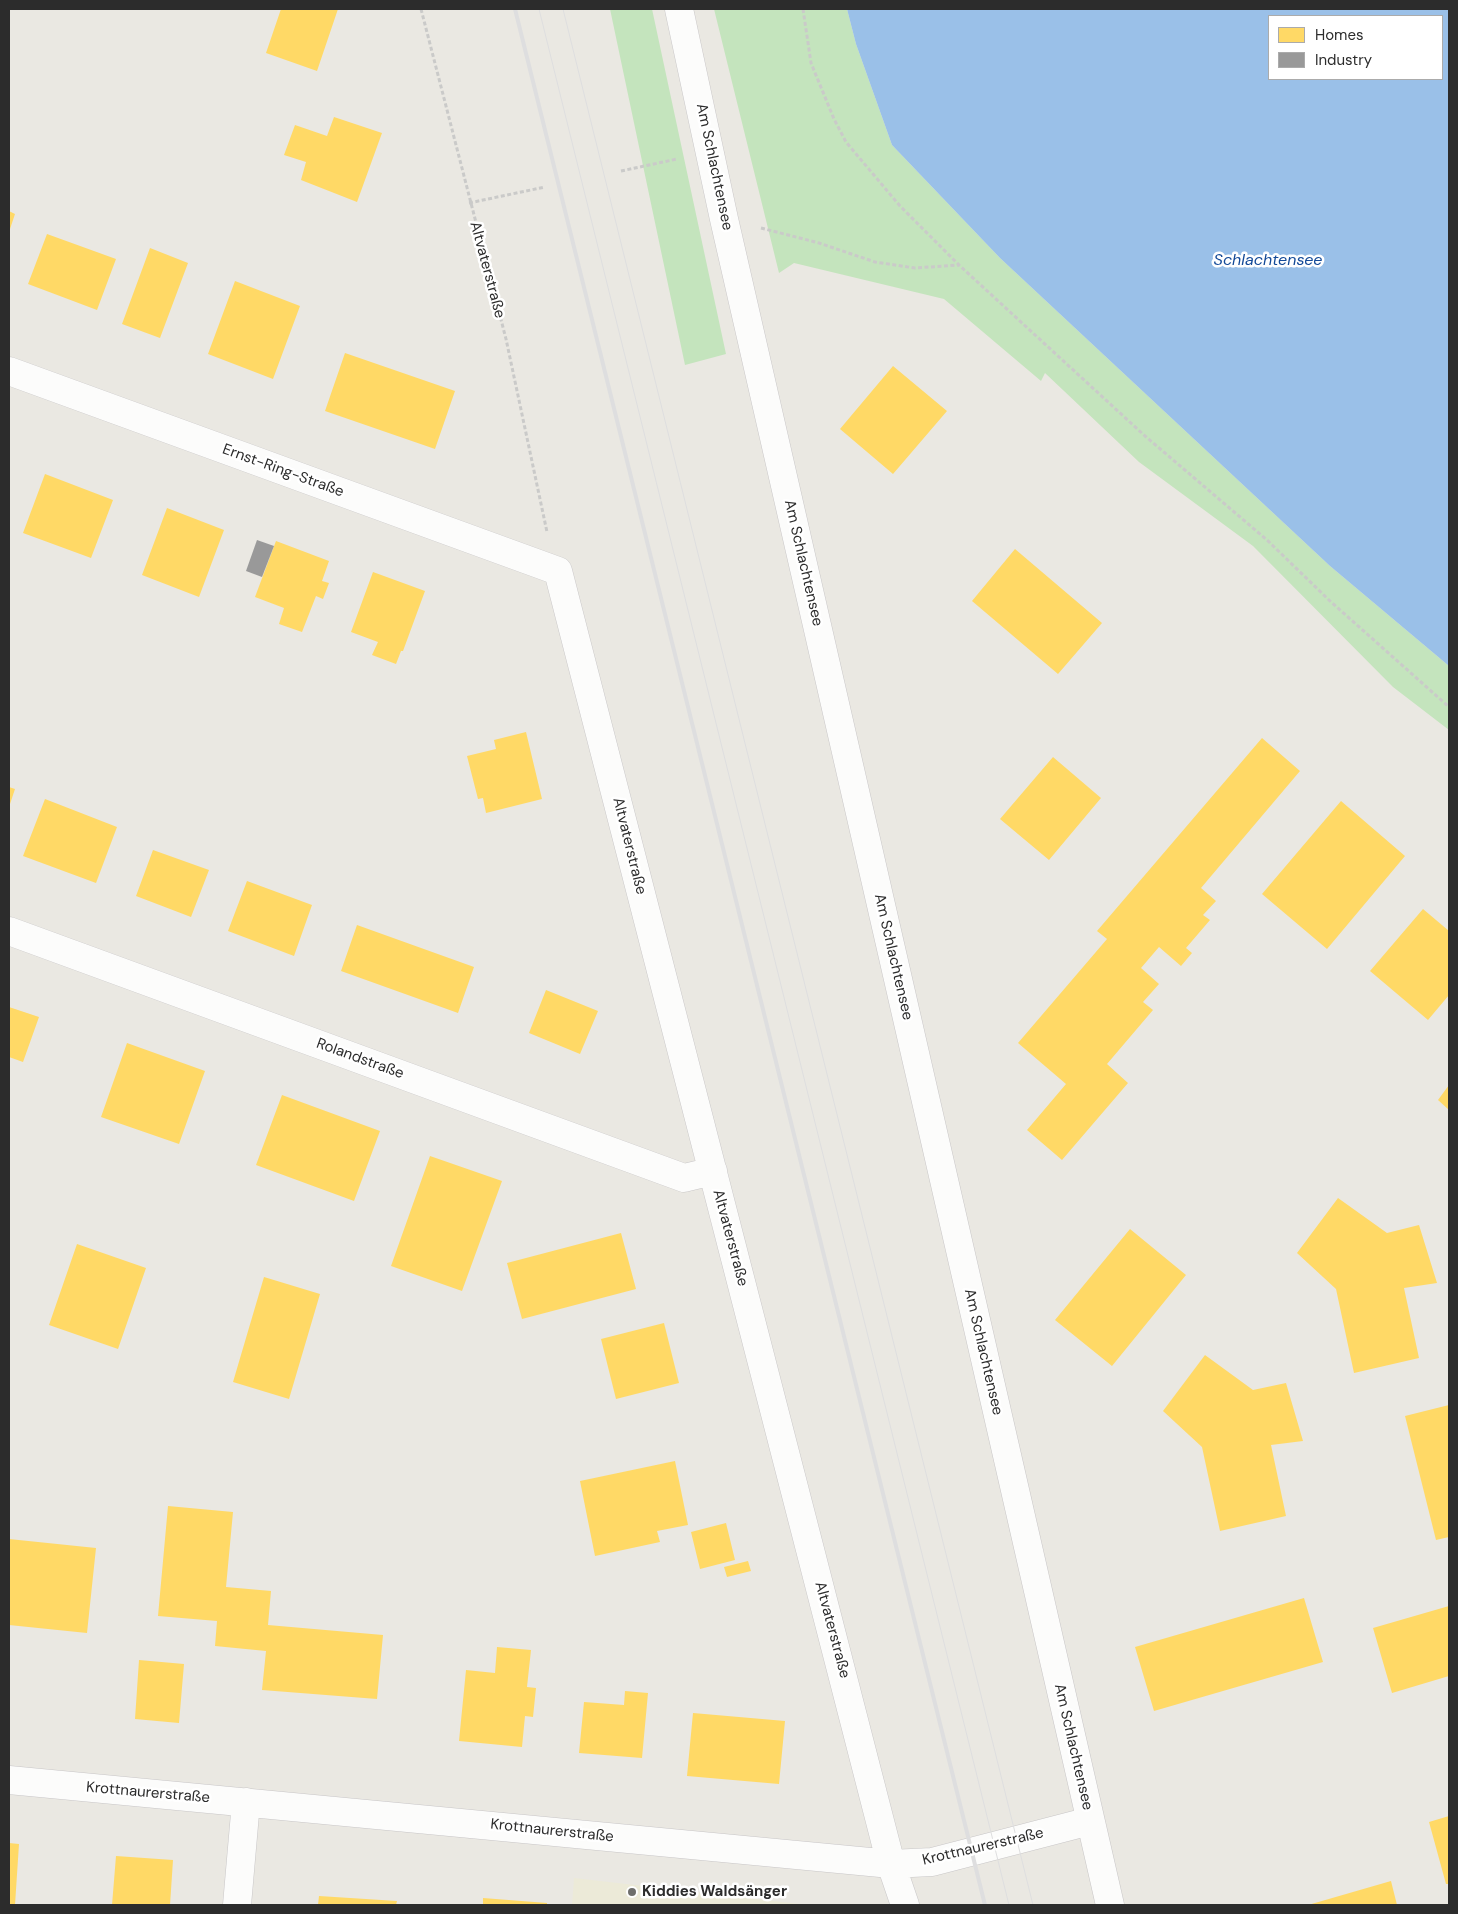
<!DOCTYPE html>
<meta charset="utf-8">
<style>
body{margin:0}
#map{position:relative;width:1458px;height:1914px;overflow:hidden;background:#eae8e2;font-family:"DM Sans",sans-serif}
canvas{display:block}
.frame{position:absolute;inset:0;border:10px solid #2c2c2c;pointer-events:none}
.legend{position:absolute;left:1268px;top:15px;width:175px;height:65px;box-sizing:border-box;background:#fff;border:1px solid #ababab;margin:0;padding:6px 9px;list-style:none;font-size:15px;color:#2c2c2c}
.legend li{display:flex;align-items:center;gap:10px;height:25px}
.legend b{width:25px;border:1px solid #ababab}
</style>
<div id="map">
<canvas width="1458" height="1914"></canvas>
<div class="frame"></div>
<ul class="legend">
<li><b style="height:14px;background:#ffd966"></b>Homes</li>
<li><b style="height:14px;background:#999"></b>Industry</li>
</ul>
</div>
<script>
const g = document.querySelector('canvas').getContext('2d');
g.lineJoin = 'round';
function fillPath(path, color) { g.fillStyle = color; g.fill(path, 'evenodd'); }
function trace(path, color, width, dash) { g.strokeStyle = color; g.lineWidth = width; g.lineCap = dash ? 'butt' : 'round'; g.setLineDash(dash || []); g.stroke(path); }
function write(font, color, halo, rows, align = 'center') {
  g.font = font + ' "DM Sans",sans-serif'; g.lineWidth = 5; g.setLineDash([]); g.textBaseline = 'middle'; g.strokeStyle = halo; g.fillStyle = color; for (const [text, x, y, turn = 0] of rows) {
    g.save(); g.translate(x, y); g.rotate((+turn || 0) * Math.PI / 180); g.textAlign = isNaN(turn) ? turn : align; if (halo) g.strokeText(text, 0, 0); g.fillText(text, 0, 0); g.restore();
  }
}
fillPath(new Path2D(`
 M 574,1878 L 808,1905 L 572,1905 Z`), '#ecead8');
fillPath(new Path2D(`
 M 610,9 L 652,9 L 726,354 L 685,365 Z
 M 714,9 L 847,9 L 856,44 L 892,145 L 1000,258 L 1330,566 L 1449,666 L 1449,730 L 1393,687 L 1253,546 L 1139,462 L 1045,373 L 1041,381 L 944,299 L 794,263 L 779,273 Z`), '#c4e4bd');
fillPath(new Path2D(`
 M 847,9 L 1449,9 L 1449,666 L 1330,566 L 1000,258 L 892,145 L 856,44 ZM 1269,16 L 1442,16 L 1442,79 L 1269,79 Z`), '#9ac0e8');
fillPath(new Path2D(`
 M 281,9 L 338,9 L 317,71 L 266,53 Z
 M 334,117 L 382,133 L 357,202 L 301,180 L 306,162 L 284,155 L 295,125 L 327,136 Z
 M 9,211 L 15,214 L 9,232 Z
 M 47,234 L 116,259 L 97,310 L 28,284 Z
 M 150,248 L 188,263 L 160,338 L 122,324 Z
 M 235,281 L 300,306 L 273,379 L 208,354 Z
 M 345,353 L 455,391 L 435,449 L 325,411 Z
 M 893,366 L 947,411 L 893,474 L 840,429 Z
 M 45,474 L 113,500 L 91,558 L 23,533 Z
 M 167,508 L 224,530 L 199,597 L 142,575 Z
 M 276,541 L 329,561 L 322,581 L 329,583 L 323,599 L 316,596 L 302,632 L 279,624 L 284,608 L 255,597 Z
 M 1015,549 L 1102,623 L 1058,674 L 972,601 Z
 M 373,572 L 425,591 L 403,651 L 401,651 L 396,664 L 372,655 L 378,642 L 351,632 Z
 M 526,732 L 542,799 L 486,813 L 483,798 L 478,799 L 467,756 L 496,749 L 494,740 Z
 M 1262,738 L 1300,771 L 1201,888 L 1216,901 L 1203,915 L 1210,920 L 1186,948 L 1192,953 L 1181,966 L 1159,947 L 1141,968 L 1159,984 L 1143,1002 L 1153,1010 L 1107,1064 L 1128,1083 L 1062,1160 L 1027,1130 L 1066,1084 L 1018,1043 L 1107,939 L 1097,931 Z
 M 1053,757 L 1101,798 L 1049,860 L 1000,819 Z
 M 9,787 L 15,789 L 9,807 Z
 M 45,799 L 117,827 L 96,883 L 23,856 Z
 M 1341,801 L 1405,856 L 1327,949 L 1262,894 Z
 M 153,850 L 209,870 L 191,917 L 136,896 Z
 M 247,881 L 312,905 L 294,956 L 228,931 Z
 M 1423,909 L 1449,931 L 1449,995 L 1428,1020 L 1370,971 Z
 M 357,925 L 474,967 L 458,1013 L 341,971 Z
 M 546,990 L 598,1011 L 580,1054 L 529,1033 Z
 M 9,1007 L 39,1017 L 23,1062 L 9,1057 Z
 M 127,1043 L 205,1071 L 179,1144 L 101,1117 Z
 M 1449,1085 L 1449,1110 L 1438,1100 Z
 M 282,1095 L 380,1131 L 354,1201 L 256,1165 Z
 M 430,1156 L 502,1181 L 462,1291 L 391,1266 Z
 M 1338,1198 L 1387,1233 L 1419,1225 L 1437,1283 L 1404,1288 L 1419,1358 L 1354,1373 L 1336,1289 L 1297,1253 Z
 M 1130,1229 L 1186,1275 L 1112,1366 L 1055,1320 Z
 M 621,1233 L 636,1289 L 522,1319 L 507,1263 Z
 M 77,1244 L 146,1268 L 118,1349 L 49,1325 Z
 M 264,1277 L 320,1294 L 289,1399 L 233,1382 Z
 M 664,1323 L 679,1383 L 616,1399 L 601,1339 Z
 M 1205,1355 L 1253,1390 L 1286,1383 L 1303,1441 L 1271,1445 L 1286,1516 L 1220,1531 L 1202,1447 L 1163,1411 Z
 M 1449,1405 L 1449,1537 L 1436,1540 L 1405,1416 Z
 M 675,1461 L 688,1525 L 657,1531 L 660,1542 L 595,1556 L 580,1481 Z
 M 168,1506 L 233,1512 L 226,1587 L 271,1591 L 268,1625 L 383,1635 L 377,1699 L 262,1690 L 266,1651 L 215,1646 L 217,1621 L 158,1616 Z
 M 726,1523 L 735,1560 L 700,1569 L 691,1532 Z
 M 9,1539 L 96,1548 L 87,1633 L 9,1625 Z
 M 748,1561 L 751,1571 L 727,1577 L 724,1567 Z
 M 1304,1598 L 1323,1662 L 1154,1711 L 1135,1647 Z
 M 1449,1606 L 1449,1676 L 1392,1693 L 1373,1628 Z
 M 497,1647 L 531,1650 L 527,1687 L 536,1688 L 533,1717 L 525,1716 L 522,1747 L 459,1741 L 466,1670 L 495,1673 Z
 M 139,1660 L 184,1664 L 179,1723 L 135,1719 Z
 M 625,1691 L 648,1693 L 642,1758 L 579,1753 L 584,1702 L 624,1705 Z
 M 693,1713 L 785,1721 L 779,1784 L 687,1776 Z
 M 1449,1816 L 1449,1884 L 1446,1884 L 1429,1822 Z
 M 9,1843 L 19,1844 L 15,1905 L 9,1905 Z
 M 116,1856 L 173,1860 L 170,1905 L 112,1905 Z
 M 1391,1881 L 1397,1905 L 1308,1905 Z
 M 319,1896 L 397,1901 L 396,1905 L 318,1905 Z
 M 483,1898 L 547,1903 L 547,1905 L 483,1905 Z`), '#ffd966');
fillPath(new Path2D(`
 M 257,540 L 274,546 L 262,577 L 246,571 Z`), '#999');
const street = new Path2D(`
 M 679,9 L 724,219 L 1110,1905
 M 9,371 L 558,571 L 891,1864 L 905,1905
 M 9,931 L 684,1178 L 713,1171
 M 9,1780 L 891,1864 L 932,1862 L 1090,1821
 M 237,1905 L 246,1802`);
trace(street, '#c8c6c7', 29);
trace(new Path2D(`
 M 421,9 L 506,339 L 547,532
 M 803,9 L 811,63 L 834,119 L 846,142 L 900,206 L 959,265 L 1145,436 L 1267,540 L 1330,601 L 1449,707
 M 621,171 L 677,159
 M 469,203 L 545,187
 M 761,228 L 819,243 L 875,262 L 915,268 L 959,265`), '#cacac9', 3, [4, 2.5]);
trace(street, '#fcfcfb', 28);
trace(new Path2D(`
 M 539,9 L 1009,1905
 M 563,9 L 1033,1905`), '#dededf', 1);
trace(new Path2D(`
 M 515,9 L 985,1905`), '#dededf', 4);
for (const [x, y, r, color] of [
 [632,1892,5,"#6e6e6c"]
]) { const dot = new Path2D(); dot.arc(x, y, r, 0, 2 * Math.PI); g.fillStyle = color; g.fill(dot); trace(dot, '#fff', 2); }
write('15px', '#2c2c2c', '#fff', [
 ["Am Schlachtensee",714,167,78],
 ["Altvaterstraße",487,270,75],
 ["Ernst-Ring-Straße",283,471,20],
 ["Am Schlachtensee",803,563,77],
 ["Altvaterstraße",629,846,76],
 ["Am Schlachtensee",893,957,77],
 ["Rolandstraße",360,1059,20],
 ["Altvaterstraße",730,1238,75],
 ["Am Schlachtensee",983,1352,77],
 ["Altvaterstraße",832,1630,75],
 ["Am Schlachtensee",1073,1747,77],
 ["Krottnaurerstraße",148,1793,5],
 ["Krottnaurerstraße",552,1831,6],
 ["Krottnaurerstraße",983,1847,-13]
]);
write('bold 15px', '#2c2c2c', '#fff', [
 ["Kiddies Waldsänger",642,1892]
], 'left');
write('italic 16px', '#144a98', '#fff', [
 ["Schlachtensee",1268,261]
]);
</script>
